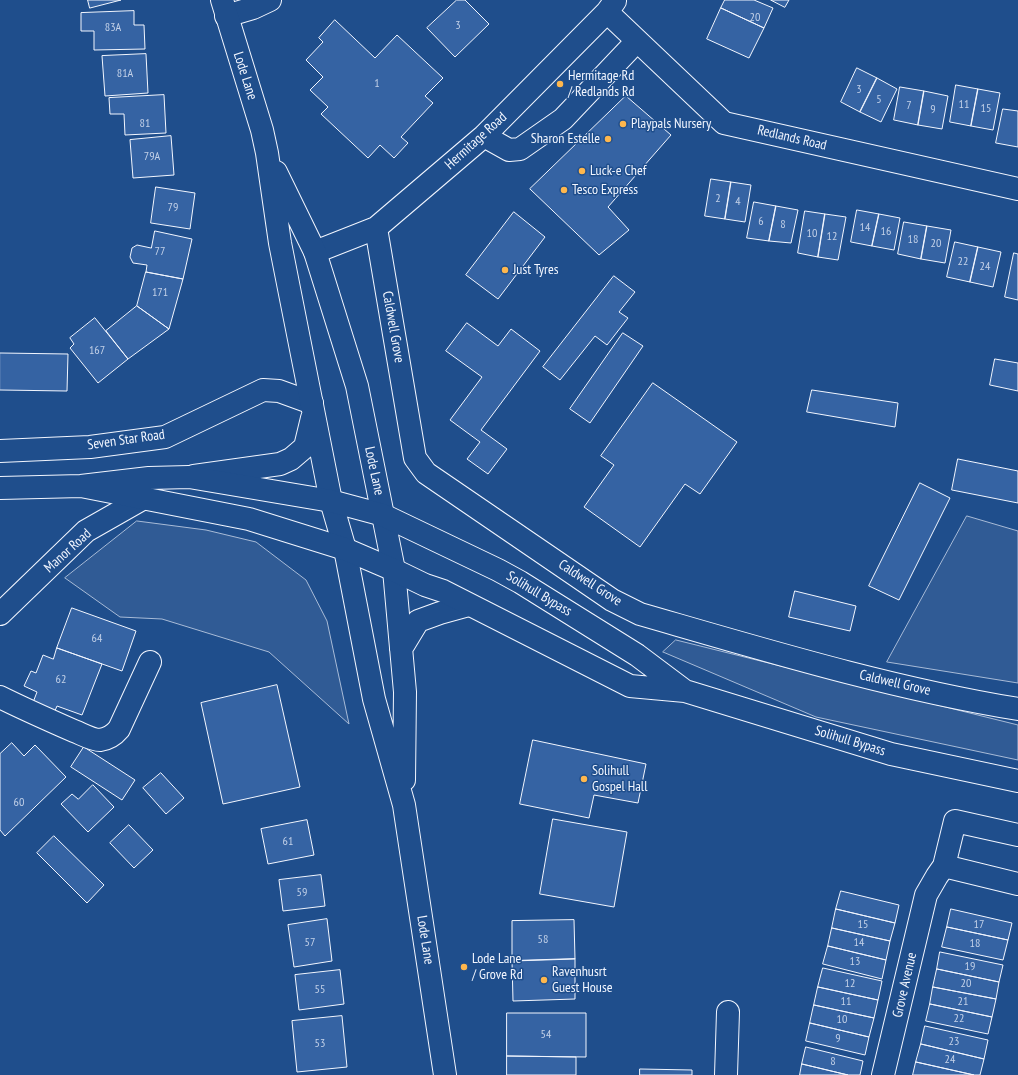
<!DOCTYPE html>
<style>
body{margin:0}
canvas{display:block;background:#1f4e8c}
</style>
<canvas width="1018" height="1075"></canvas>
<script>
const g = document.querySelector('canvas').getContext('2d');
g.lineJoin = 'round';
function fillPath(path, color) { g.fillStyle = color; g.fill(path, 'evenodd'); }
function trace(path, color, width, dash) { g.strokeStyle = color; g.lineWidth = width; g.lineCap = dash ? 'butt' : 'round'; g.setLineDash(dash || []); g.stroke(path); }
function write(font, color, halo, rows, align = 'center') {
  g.font = font + ' "PT Sans Narrow",sans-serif'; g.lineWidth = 3; g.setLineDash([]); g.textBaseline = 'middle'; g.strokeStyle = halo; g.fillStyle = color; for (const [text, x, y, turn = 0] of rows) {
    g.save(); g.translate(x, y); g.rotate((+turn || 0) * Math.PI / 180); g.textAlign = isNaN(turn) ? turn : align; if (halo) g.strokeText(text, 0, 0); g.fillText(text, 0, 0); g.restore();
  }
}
const built = new Path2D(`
 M 967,516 L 1018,531 L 1018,683 L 887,662 Z
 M 137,521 L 206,530 L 256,542 L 306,580 L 327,621 L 349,724 L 269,652 L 162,619 L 120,617 L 65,578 Z
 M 676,640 L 1018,725 L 1018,760 L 816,717 L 663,652 Z`);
fillPath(built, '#305b95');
trace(built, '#a8bbd7', 1);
const building = new Path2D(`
 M 88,0 L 121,0 L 90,8 Z
 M 457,0 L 465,0 L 489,24 L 455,57 L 427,28 Z
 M 725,0 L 754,0 L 773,8 L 764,28 L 721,8 Z
 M 771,0 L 789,0 L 785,7 Z
 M 721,8 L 764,28 L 749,58 L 707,39 Z
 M 134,11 L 134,25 L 144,25 L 145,49 L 94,50 L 94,31 L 81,31 L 81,13 Z
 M 335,20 L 375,58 L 397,35 L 443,78 L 425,96 L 433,103 L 401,137 L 408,143 L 394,158 L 380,145 L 368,158 L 321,114 L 328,107 L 310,90 L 323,77 L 306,60 L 323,42 L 319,38 Z
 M 146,54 L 148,93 L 105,96 L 102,56 Z
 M 857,68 L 877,78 L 860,112 L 841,102 Z
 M 877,78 L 897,89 L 881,122 L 860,112 Z
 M 956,85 L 978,89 L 971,126 L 950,122 Z
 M 900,87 L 924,91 L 918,125 L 894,120 Z
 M 978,89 L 1000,93 L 993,130 L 971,126 Z
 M 924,91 L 948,96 L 942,129 L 918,125 Z
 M 164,95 L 166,133 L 125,135 L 124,114 L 110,114 L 109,98 Z
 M 626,96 L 671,135 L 608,207 L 629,230 L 599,255 L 530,189 Z
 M 1003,109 L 1018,111 L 1018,147 L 996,143 Z
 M 171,136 L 174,175 L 133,178 L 130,140 Z
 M 711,179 L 731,182 L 725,219 L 705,216 Z
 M 731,182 L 751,185 L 745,222 L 725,219 Z
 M 156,187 L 195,193 L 190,229 L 151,223 Z
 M 754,202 L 776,206 L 769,241 L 747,238 Z
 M 776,206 L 798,210 L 791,243 L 769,241 Z
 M 857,210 L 879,214 L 872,246 L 851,242 Z
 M 805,211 L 825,214 L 818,257 L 798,253 Z
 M 514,212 L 545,237 L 498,299 L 466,275 Z
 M 825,214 L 846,217 L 838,260 L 818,257 Z
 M 879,214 L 900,218 L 894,250 L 872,246 Z
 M 904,222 L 927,226 L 921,259 L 898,254 Z
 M 927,226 L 951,230 L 945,263 L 921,259 Z
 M 155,231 L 192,239 L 183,279 L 146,272 L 147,265 L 133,263 L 130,257 L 132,248 L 137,245 L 151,248 Z
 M 955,242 L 978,247 L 970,282 L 947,277 Z
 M 978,247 L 1001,252 L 993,287 L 970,282 Z
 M 1014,253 L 1018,254 L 1018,300 L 1005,297 Z
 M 146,272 L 183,279 L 169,329 L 137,306 Z
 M 614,276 L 635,292 L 619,312 L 628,318 L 607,345 L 595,336 L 560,380 L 543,367 Z
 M 137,306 L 169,329 L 128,359 L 106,331 Z
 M 95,318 L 128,359 L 98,383 L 70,348 L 74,344 L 70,338 Z
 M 467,323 L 498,346 L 511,329 L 540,351 L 481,430 L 507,449 L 488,474 L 467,459 L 480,442 L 450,420 L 482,377 L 446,351 Z
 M 623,333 L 643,346 L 590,423 L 570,409 Z
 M 0,353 L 68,354 L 67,391 L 0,390 Z
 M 995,359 L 1018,363 L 1018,391 L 990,385 Z
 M 653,383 L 737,442 L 700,494 L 685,484 L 640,547 L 584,507 L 614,465 L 601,456 Z
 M 812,390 L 898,403 L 895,427 L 807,412 Z
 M 958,459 L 1018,471 L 1018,503 L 952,490 Z
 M 920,483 L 950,498 L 899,600 L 869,586 Z
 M 795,591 L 856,606 L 850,631 L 789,617 Z
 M 72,608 L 136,631 L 122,671 L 57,648 Z
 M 57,648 L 102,664 L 82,715 L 57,706 L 54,713 L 32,705 L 37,692 L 24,686 L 31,671 L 36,673 L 43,655 L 53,659 Z
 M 277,685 L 300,787 L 223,804 L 201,703 Z
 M 533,740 L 646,764 L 638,803 L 594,795 L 589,818 L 520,804 Z
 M 12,743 L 24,756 L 35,745 L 66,777 L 5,836 L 0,830 L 0,754 Z
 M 84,747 L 135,780 L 122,800 L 71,767 Z
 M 161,773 L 184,798 L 166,814 L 143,788 Z
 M 93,785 L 114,807 L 88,832 L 61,804 L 72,794 L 78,799 Z
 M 553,819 L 627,832 L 614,907 L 540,894 Z
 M 307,820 L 314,855 L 268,864 L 261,829 Z
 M 129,825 L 153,850 L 134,868 L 110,843 Z
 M 54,836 L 104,885 L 87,903 L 37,853 Z
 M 321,875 L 325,906 L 283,911 L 279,880 Z
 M 841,891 L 899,905 L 895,923 L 836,909 Z
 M 836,909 L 895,923 L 890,941 L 832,928 Z
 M 951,909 L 1012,923 L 1008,940 L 947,927 Z
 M 327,919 L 332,961 L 294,967 L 288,925 Z
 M 574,920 L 575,959 L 512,961 L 512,921 Z
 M 947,927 L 1008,940 L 1003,960 L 942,947 Z
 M 832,928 L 890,941 L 886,960 L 828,946 Z
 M 828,946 L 886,960 L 882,979 L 823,964 Z
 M 940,952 L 1003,965 L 999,982 L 937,969 Z
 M 575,959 L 575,999 L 513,1001 L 512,961 Z
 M 823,968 L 882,981 L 878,1000 L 818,987 Z
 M 937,969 L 999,982 L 996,999 L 933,987 Z
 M 340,970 L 344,1004 L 299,1010 L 295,975 Z
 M 818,987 L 878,1000 L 874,1018 L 814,1005 Z
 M 933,987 L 996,999 L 992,1017 L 930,1004 Z
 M 930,1004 L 992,1017 L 988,1034 L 926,1021 Z
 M 814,1005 L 874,1018 L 869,1037 L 810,1023 Z
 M 507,1013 L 586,1013 L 586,1057 L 507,1056 Z
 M 342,1016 L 347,1067 L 297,1072 L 292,1021 Z
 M 810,1023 L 869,1037 L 865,1055 L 806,1041 Z
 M 925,1026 L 988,1040 L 984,1059 L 921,1044 Z
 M 921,1044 L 984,1059 L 980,1075 L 974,1075 L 916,1062 Z
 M 806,1047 L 863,1061 L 860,1075 L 848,1075 L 802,1064 Z
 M 507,1056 L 576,1057 L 576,1075 L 507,1075 Z
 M 916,1062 L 974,1075 L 913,1075 Z
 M 802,1064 L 848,1075 L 800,1075 Z
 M 640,1069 L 692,1070 L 692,1075 L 640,1075 Z`);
fillPath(building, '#3563a3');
trace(building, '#f2f6ff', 1);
const minor = new Path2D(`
 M 607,12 L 724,123 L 1018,189
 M 226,16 L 253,8 L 270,0
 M 484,136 L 509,150 L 520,149 L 563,119 L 637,41
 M 376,228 L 415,458 L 426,473 L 612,600 L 640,614 C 765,650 890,688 1018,709
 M 315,252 L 376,228 L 484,136 L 607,12 L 615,1
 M 0,451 L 90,447 L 165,437 L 263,390 L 279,391 L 312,403
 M 0,614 L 86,531 L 144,498
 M 0,697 C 24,709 49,720 74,731 C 82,734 92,740 100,740 C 108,739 114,735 119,729 L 150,662
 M 944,866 L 1018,884
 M 726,1075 L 728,1012
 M 883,1075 L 926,895 L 937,876 L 944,866 L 955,821 L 1018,835`);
const major = new Path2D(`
 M 222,0 L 262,130 L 267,153 L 280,243 L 331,501 L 345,549 L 374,699 L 404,805 L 445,1075
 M 276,172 L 315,252 L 357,386 L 394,570 L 405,692 L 404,780
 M 194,476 L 280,464 L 291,459 L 305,447 L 312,418
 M 401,649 L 418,621 L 440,613 L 469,605`);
const highway = new Path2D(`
 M 81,486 L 249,519 L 345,549 L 394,570 L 425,585 L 443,591 L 630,686 L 685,691 L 891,754 L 1018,781
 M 0,488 L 81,486 L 149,478 L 189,477 L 331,501 L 383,515 L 498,570 L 520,582 L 637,655 L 685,691`);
trace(minor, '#f2f6ff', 24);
trace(major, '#f2f6ff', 24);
trace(highway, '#f2f6ff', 24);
trace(minor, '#1f4e8c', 22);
trace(major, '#1f4e8c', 22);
trace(highway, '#1f4e8c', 22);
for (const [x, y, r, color] of [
 [560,84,4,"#ffb74d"],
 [623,124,4,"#ffb74d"],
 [608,139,4,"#ffb74d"],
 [582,171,4,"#ffb74d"],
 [564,190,4,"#ffb74d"],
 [505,270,4,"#ffb74d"],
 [584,779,4,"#ffb74d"],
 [464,967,4,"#ffb74d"],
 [544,980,4,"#ffb74d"]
]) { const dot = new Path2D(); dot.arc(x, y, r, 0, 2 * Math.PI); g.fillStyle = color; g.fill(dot); trace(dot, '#1f4e8c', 1.5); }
write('12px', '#c3d1e8', null, [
 ["20",755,18],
 ["3",458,26],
 ["83A",113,28],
 ["81A",125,74],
 ["1",377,84],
 ["3",859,90],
 ["5",879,100],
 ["11",964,105],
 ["7",909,106],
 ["15",986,109],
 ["9",933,110],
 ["81",145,124],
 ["79A",152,157],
 ["2",718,199],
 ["4",738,202],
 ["79",173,208],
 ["6",761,222],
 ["8",783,225],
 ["14",865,228],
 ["16",886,232],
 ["10",812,234],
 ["12",832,237],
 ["18",913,240],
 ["20",936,244],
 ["77",160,252],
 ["22",963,262],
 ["24",985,267],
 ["171",160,293],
 ["167",97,351],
 ["64",97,639],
 ["62",61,680],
 ["60",19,803],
 ["61",288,842],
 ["59",302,893],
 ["15",863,925],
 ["17",979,925],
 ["58",543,940],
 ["57",310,943],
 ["14",859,943],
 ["18",975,944],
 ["13",855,962],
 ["19",970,967],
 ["12",850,984],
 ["20",966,984],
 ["55",320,990],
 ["11",846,1002],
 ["21",963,1002],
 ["22",959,1019],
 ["10",842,1020],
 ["54",546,1035],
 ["9",838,1039],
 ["23",954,1042],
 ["53",320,1044],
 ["24",950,1060],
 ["8",833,1062]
]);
write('14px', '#f2f6ff', '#1f4e8c', [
 ["Lode Lane",245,76,72],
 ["Redlands Road",792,138,13],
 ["Hermitage Road",476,141,-42],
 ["Caldwell Grove",393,327,80],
 ["Seven Star Road",126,440,-8],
 ["Lode Lane",374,471,78],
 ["Manor Road",68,551,-42],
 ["Caldwell Grove",590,583,33],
 ["Solihull Bypass",539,594,31],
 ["Caldwell Grove",895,683,13],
 ["Solihull Bypass",850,741,17],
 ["Lode Lane",425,940,81],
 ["Grove Avenue",905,985,-77]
]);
write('14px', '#f2f6ff', '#1f4e8c', [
 ["Hermitage Rd",568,76],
 ["/ Redlands Rd",568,92],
 ["Playpals Nursery",631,124],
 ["Sharon Estelle",600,139,"right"],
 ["Luck-e Chef",590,171],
 ["Tesco Express",572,190],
 ["Just Tyres",513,270],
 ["Solihull",592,771],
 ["Gospel Hall",592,787],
 ["Lode Lane",472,959],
 ["/ Grove Rd",472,975],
 ["Ravenhusrt",552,972],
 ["Guest House",552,988]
], 'left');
</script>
